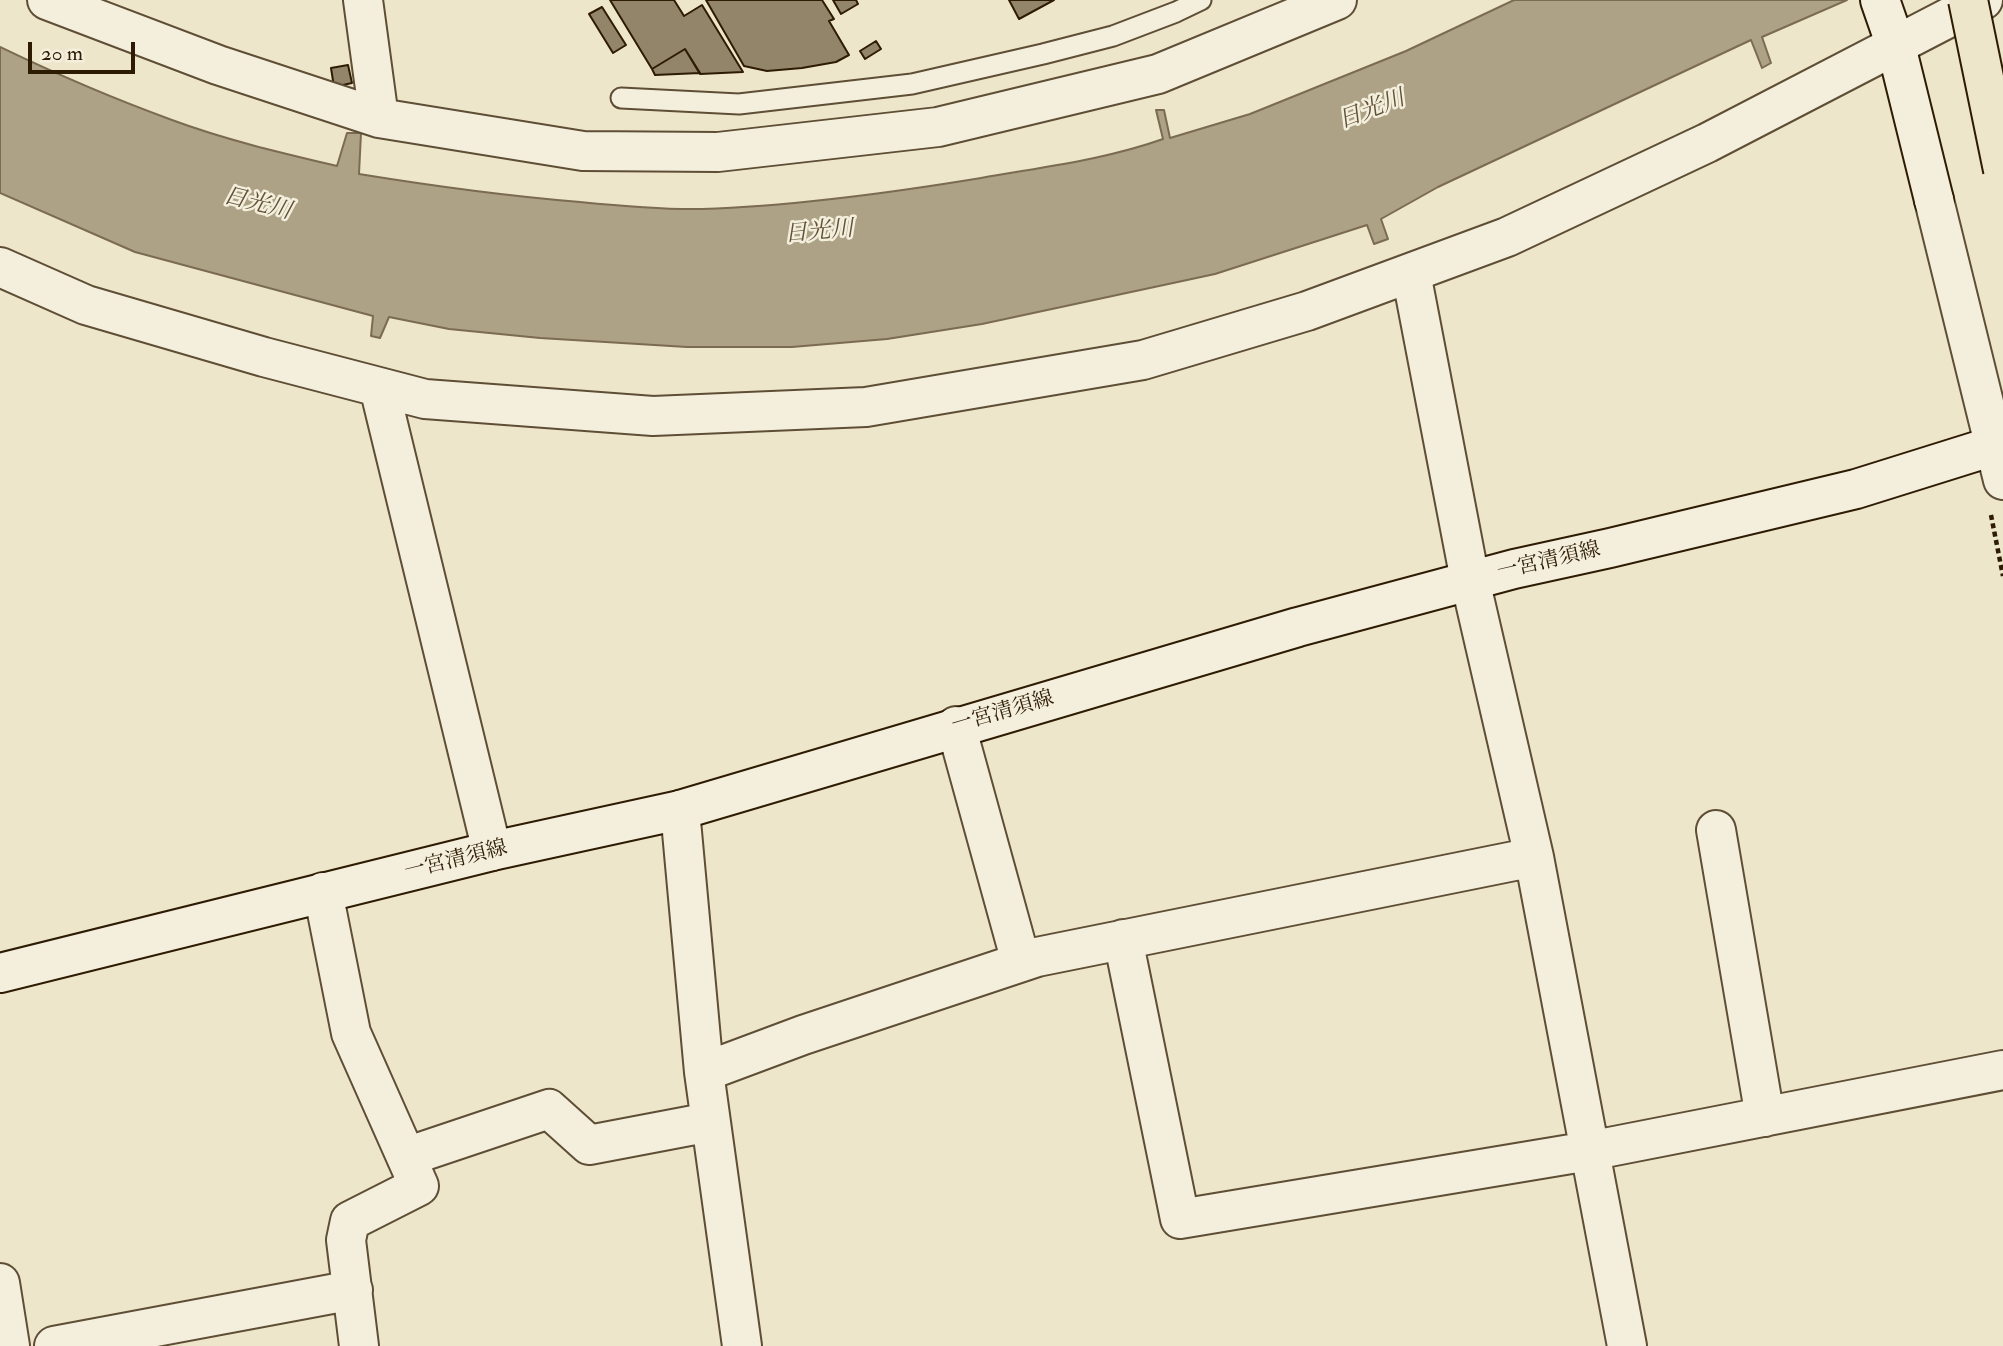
<!DOCTYPE html>
<meta charset="utf-8">
<style>
body{margin:0}
#map{position:relative;width:2003px;height:1346px;overflow:hidden;background:#eee6ca;font-family:"IM FELL Double Pica",serif}
canvas{display:block}
.scale{position:absolute;left:28px;top:42px;width:107px;height:32px;box-sizing:border-box;border:4px solid #2e1b03;border-top:0;padding-left:9px;font-size:21px;line-height:24px;white-space:nowrap;color:#2e1b03;-webkit-text-stroke:5px #f4efdd;paint-order:stroke}
</style>
<div id="map">
<canvas width="2003" height="1346"></canvas>
<div class="scale">20 m</div>
</div>
<script>
const g = document.querySelector('canvas').getContext('2d');
g.lineJoin = 'round';
function fillPath(path, color) { g.fillStyle = color; g.fill(path, 'evenodd'); }
function trace(path, color, width, dash) { g.strokeStyle = color; g.lineWidth = width; g.lineCap = dash ? 'butt' : 'round'; g.setLineDash(dash || []); g.stroke(path); }
function write(font, color, halo, rows, align = 'center') {
  g.font = font + ' "IM FELL Double Pica","Noto Serif JP",serif'; g.lineWidth = 5; g.setLineDash([]); g.textBaseline = 'middle'; g.strokeStyle = halo; g.fillStyle = color; for (const [text, x, y, turn = 0] of rows) {
    g.save(); g.translate(x, y); g.rotate((+turn || 0) * Math.PI / 180); g.textAlign = isNaN(turn) ? turn : align; if (halo) g.strokeText(text, 0, 0); g.fillText(text, 0, 0); g.restore();
  }
}
const water = new Path2D(`
 M 1514,0 L 1847,0 L 1762,37 L 1771,63 L 1762,68 L 1751,40 L 1438,187 L 1381,219 L 1388,239 L 1374,244 L 1367,225 L 1215,274 L 982,324 L 887,339 L 792,347 L 687,347 L 540,338 L 449,329 L 389,317 L 380,338 L 371,336 L 373,316 L 135,252 L 0,193 L 0,47 C 56,74 114,99 172,120 C 226,140 282,153 337,166 L 347,133 L 361,133 L 359,174 C 433,186 506,196 580,202 C 620,206 662,210 702,209 C 795,206 890,193 981,178 C 1042,167 1104,160 1163,139 L 1156,110 L 1164,110 L 1170,138 L 1250,114 L 1406,51 Z`);
fillPath(water, '#ada186');
trace(water, '#7a6b52', 2);
const building = new Path2D(`
 M 610,0 L 674,0 L 684,16 L 702,5 L 743,72 L 700,74 L 685,49 L 652,69 Z
 M 706,0 L 822,0 L 834,19 L 829,21 L 849,55 L 836,62 L 802,68 L 767,71 L 744,66 Z
 M 833,0 L 856,0 L 858,4 L 841,14 Z
 M 1009,0 L 1054,0 L 1019,19 Z
 M 602,7 L 626,45 L 613,53 L 589,14 Z
 M 876,41 L 881,49 L 865,59 L 860,51 Z
 M 685,49 L 700,73 L 655,75 L 652,69 Z
 M 348,65 L 352,83 L 334,87 L 331,68 Z`);
fillPath(building, '#92856a');
trace(building, '#2e1b03', 2);
const lane = new Path2D(`
 M 621,98 L 739,104 L 912,84 L 1043,54 L 1113,36 L 1176,12 L 1201,0`);
const street = new Path2D(`
 M 47,0 L 218,65 L 379,118 L 583,151 L 718,152 L 938,127 L 1158,74 L 1337,0
 M 363,0 L 379,118
 M 1934,200 L 2003,480
 M 0,267 L 86,305 L 264,357 L 425,399 L 653,416 L 866,407 L 1143,360 L 1307,311 L 1507,237 L 1707,143 L 1983,0
 M 1411,273 L 1470,580 L 1534,857 L 1627,1346
 M 379,387 L 492,851
 M 956,726 L 1021,962
 M 680,810 L 704,1072 L 742,1346
 M 1716,830 L 1765,1117
 M 323,892 L 351,1033 L 419,1186 L 350,1221 L 346,1240 L 359,1346
 M 1123,939 L 1180,1219 L 1589,1151 L 2003,1070
 M 704,1072 L 803,1035 L 1037,957 L 1534,857
 M 406,1157 L 549,1109 L 589,1145 L 710,1122
 M 0,1283 L 10,1346
 M 54,1346 L 353,1290`);
const secondary = new Path2D(`
 M 1880,0 L 1896,46 L 1934,200
 M 0,973 L 492,851 L 680,810 L 1298,627 L 1514,569 L 1610,548 L 1856,489 L 2003,443`);
trace(lane, '#5e4e35', 23);
trace(street, '#5e4e35', 42);
trace(secondary, '#2e1b03', 42);
trace(new Path2D(`
 M 1991,515 L 2003,576`), '#2e1b03', 4.5, [5, 3.5]);
trace(lane, '#f4efdd', 19);
trace(street, '#f4efdd', 38);
trace(secondary, '#f4efdd', 38);
const highwayBridge = new Path2D(`
 M 1968,0 L 2003,170`);
trace(highwayBridge, '#2e1b03', 42, []);
trace(highwayBridge, '#eee6ca', 38);
write('21px', '#2e1b03', '#f4efdd', [
 ["一宮清須線",1549,562,-13],
 ["一宮清須線",1003,713,-16],
 ["一宮清須線",456,861,-14]
]);
write('italic 23px', '#615137', '#f4efdd', [
 ["日光川",1372,111,-21],
 ["日光川",257,205,14],
 ["日光川",819,233,-5]
]);
</script>
